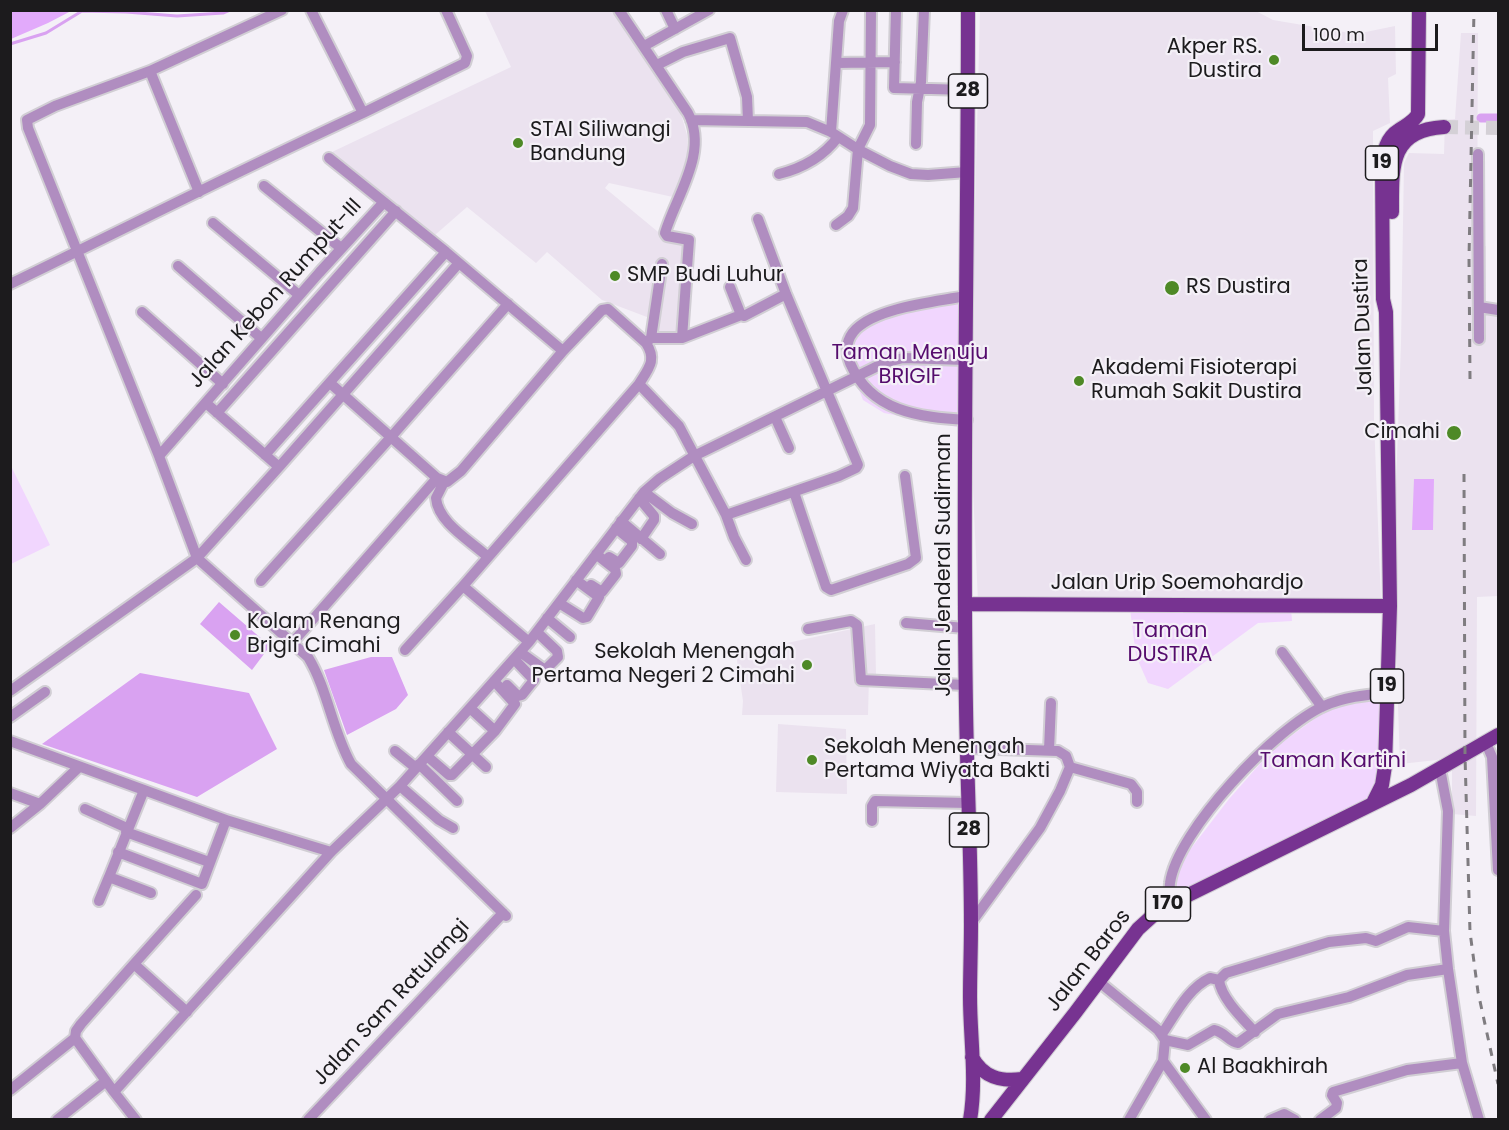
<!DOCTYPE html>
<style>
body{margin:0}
#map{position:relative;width:1509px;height:1130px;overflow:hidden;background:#f4f0f7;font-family:Poppins,sans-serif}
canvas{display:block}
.frame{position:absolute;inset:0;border:12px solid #1c1b1d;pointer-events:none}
.scale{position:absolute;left:1302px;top:24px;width:136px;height:27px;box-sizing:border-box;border:3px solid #1c1b1d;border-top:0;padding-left:8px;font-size:18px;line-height:21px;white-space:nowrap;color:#1c1b1d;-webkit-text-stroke:4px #f4f0f7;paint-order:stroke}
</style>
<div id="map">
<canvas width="1509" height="1130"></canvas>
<div class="frame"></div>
<div class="scale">100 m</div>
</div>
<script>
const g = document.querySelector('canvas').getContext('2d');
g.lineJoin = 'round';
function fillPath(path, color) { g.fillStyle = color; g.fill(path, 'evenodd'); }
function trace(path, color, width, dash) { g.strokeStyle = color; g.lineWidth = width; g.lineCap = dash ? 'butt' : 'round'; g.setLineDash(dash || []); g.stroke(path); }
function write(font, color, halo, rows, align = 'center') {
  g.font = font + ' Poppins,sans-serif'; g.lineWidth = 4.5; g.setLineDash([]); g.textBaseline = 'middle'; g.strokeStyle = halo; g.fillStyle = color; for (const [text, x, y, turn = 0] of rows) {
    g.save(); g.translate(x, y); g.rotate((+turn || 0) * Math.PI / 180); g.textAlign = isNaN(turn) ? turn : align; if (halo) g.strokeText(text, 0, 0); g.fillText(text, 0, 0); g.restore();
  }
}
fillPath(new Path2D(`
 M 1254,10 L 1273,20 L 1356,34 L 1395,26 L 1396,74 L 1388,78 L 1390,123 L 1373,131 L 1374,420 L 1381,603 L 978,602 L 966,330 L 974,246 L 980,11 Z
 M 485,11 L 614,11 L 679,107 L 687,135 L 688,162 L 673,197 L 609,183 L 605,188 L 663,236 L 689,241 L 681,335 L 650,332 L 647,317 L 602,300 L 547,252 L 536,263 L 467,207 L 435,235 L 332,152 L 511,67 Z
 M 1461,33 L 1478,33 L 1477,246 L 1486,246 L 1486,313 L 1498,313 L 1498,596 L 1477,597 L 1476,816 L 1452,814 L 1452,754 L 1437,760 L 1400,764 L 1396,647 L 1396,487 L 1401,343 L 1404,163 L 1409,153 L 1444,154 L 1445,120 L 1455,119 Z
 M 875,624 L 876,676 L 869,677 L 868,715 L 742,715 L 743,701 L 736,654 Z
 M 778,724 L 846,729 L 847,794 L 776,792 Z`), '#ebe2ef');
fillPath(new Path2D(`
 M 964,301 L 962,428 L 884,413 L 863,400 L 843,349 C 871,314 922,307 964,301 Z
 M 11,466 L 50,545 L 11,564 L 10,564 Z
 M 1291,608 L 1292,621 L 1258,623 L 1168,689 L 1148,683 L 1136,656 L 1130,609 Z
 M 1366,699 L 1381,700 L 1378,787 L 1363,801 L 1315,827 L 1175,895 L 1177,873 L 1189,851 L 1229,799 L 1273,749 L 1328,709 L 1347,701 Z`), '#f1d6fe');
fillPath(new Path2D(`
 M 11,10 L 71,10 L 71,11 L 48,23 L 11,39 Z
 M 1414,479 L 1434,479 L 1433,530 L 1412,530 Z`), '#e2aafb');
fillPath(new Path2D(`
 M 219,602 L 270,646 L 252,670 L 200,624 Z
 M 371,657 L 392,657 L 408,695 L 396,709 L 347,735 L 324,670 Z
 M 140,673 L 249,693 L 277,749 L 197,797 L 42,744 Z`), '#d9a2f1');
trace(new Path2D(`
 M 10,44 L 46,33 L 82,11 L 126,12 L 177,16 L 223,13 L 230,10`), '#d9a2f1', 3);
trace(new Path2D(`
 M 1481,118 L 1498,118`), '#d9a2f1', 9);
trace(new Path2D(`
 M 1444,127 L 1498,128`), '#d4d0d6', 14, [14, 7]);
const minor = new Path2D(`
 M 282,10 L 150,71 L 55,106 L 27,120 L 28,128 L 159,456 L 197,558 L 308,657 C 328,690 332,730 351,764 L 506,916
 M 619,10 L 688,113 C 709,152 676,196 665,233 L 667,236 L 689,240 L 682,338 L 651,338 L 646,343 C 657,360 649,368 639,384
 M 666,10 L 675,29
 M 896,10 L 894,88 L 968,90
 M 644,46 L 709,10
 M 837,63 L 895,62
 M 657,65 L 683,52 L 730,38 L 747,97 L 748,121
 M 150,71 L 199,192
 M 363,113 L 465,63 L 467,56 L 446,10
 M 691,120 L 807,122 L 831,132 L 859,150 L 890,166 L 911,174 L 928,175 L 967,172
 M 831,132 L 839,21 L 843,10
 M 916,144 L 917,102 L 921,82 L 924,10
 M 1478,154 L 1479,339
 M 329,158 L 446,252 L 563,351
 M 779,174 C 803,168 823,157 838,137
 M 264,186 L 341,248
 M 213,223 L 299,295
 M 836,225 L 848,216 L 853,208 L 858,149 L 870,125 L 871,10
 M 178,266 L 261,338
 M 10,284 C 128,227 244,168 363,113 L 311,10
 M 730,287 L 741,315 L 744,316 L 786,294
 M 965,296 C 935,302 879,307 856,329 C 846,339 845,350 850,363 C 871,412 919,417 967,420
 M 1479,307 L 1498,310
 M 142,312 L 223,384
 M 651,338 L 662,264
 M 682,338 L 741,315
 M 330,383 L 437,478 L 447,482 L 461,471 L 563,351 L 602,310 L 608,309 L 646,343
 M 217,413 L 396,211
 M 775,417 L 789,448
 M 265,455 L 446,252
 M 159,456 L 319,273 L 384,202
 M 279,467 L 459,263
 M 444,482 L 436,498 C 438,523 471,541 488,557
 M 644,492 L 672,513 L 692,524
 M 794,492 L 826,587 L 831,590 L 908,564 L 916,558 L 905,476
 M 639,498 L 654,516 L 654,520 L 641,539
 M 726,515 L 839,476 L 856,468 L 858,465 L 786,294 L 758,219
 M 621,521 L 660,554
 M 609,557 L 619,563 L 632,546 L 632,541 L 616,528
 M 261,581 L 391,437 L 508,304
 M 591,585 L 602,592 L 616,574 L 615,569 L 596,554
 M 559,603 L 583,618 L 587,617 L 599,597 L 576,580
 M 547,618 L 570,637
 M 906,623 L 965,628
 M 808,629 L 851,621 L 857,625 L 861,680 L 965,685
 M 293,642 L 437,478
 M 529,642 L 463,586 L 639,384 L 679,426 L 726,515 L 734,537 L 746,560
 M 405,650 L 463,586
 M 520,652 L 545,670 L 558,657 L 557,651 L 537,632
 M 1282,652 L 1322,707
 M 507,685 L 518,696 L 522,695 L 534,680 L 514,659
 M 10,691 L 197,558 L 279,467 L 206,403
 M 470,708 L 495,731
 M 10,717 L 45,692
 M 448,732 L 486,767
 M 10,741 L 226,820 L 331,852
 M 1486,743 L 1492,757 L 1498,870
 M 967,748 L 1058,751 L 1066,756 L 1070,767 L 1060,791 L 1040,828 L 971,923
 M 1049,750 L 1051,703
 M 395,751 L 416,768
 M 427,756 L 449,775 L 452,775 L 495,731 L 515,704 L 494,681
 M 419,764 L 457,801
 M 1070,767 L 1131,784 L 1137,792 L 1137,802
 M 1440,769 L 1448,811 L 1444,931 L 1448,969 L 1462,1063 L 1479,1120
 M 400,786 L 439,820 L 453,828
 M 144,790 L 109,877 L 151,893
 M 10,793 L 40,804
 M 85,809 L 127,828
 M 872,821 L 872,806 L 875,801 L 968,803
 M 10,828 L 40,804 L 79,767
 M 126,832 L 209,862
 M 118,852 L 202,884 L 226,820
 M 99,901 L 109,877
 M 1172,901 C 1171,896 1169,889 1170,883 C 1177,831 1276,727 1324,706 C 1344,697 1365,695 1386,693
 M 1098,981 L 1158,1030 L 1165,1040 L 1163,1061 L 1129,1120
 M 187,1012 L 134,964 L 196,895
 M 1255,1032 C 1243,1019 1221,998 1219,980 L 1226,973 L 1329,942 L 1366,938 L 1376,941 L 1408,927 L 1444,931
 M 1162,1034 C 1175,1015 1188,988 1210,978 L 1219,980
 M 1165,1040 L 1188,1045 L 1214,1030 C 1225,1032 1229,1042 1238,1043 L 1278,1014 L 1349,997 L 1407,975 L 1448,969
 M 1163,1061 L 1206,1120
 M 10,1090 L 75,1038
 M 114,1092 L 75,1038 L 76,1031 L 81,1024 L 134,964
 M 57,1120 L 106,1081
 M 136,1120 L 114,1092 L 331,852 L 400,786 L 529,642 L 644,492 L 659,479 L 694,456 L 884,363 L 903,358 L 966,360
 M 308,1120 L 503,913
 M 1270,1120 L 1284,1114 L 1295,1120
 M 1320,1120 L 1336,1108 L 1337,1103 L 1332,1095 L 1333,1092 L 1407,1070 L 1462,1063`);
const major = new Path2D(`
 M 968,10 C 968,243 962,475 966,707 C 967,780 971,852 971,925 C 971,949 970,973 970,997 C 970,1037 977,1080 970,1120
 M 1392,212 C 1392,168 1389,130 1444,127
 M 965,604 L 1390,606
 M 1373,803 L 1382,785 L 1385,766 L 1390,606 L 1386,312 L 1383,299 L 1382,165 C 1384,151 1386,138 1399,130 C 1406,125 1414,122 1418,114 L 1419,10
 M 972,1057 C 983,1077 1000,1082 1022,1079
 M 991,1120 L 1075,1013 L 1138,929 L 1160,909 L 1411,785 L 1498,735`);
trace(minor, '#d1ced4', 14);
trace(major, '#d1ced4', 16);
trace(minor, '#b08dc0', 10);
trace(major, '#773391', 14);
trace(new Path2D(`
 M 1470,379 L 1469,258 L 1474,10
 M 1464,474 L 1465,756 L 1470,932 L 1478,992 L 1498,1084`), '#7f7c80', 3, [8, 8]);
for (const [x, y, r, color] of [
 [1274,60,6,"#4e8926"],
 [518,143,6,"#4e8926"],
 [615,276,6,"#4e8926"],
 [1172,288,8,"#4e8926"],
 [1079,381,6,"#4e8926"],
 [1454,433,8,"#4e8926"],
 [235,635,6,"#4e8926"],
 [807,665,6,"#4e8926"],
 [812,760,6,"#4e8926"],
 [1185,1068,6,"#4e8926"]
]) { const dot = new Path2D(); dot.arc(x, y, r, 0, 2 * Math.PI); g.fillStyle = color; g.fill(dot); trace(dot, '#f4f0f7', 2); }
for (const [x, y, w] of [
 [968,91,39],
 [1382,163,33],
 [1387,686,33],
 [969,830,39],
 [1168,904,45]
]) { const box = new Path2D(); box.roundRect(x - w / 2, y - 17, w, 34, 4.5); g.fillStyle = '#f4f0f7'; g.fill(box); trace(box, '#1c1b1d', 1.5); }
write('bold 20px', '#1c1b1d', null, [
 ["28",968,91],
 ["19",1382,163],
 ["19",1387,686],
 ["28",969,830],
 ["170",1168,904]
]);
write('21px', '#1c1b1d', '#f4f0f7', [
 ["Akper RS.",1262,48,"right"],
 ["Dustira",1262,72,"right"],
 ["STAI Siliwangi",530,131],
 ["Bandung",530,155],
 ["SMP Budi Luhur",627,276],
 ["RS Dustira",1186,288],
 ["Akademi Fisioterapi",1091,369],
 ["Rumah Sakit Dustira",1091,393],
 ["Cimahi",1440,433,"right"],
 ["Kolam Renang",247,623],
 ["Brigif Cimahi",247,647],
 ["Sekolah Menengah",795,653,"right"],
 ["Pertama Negeri 2 Cimahi",795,677,"right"],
 ["Sekolah Menengah",824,748],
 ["Pertama Wiyata Bakti",824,772],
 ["Al Baakhirah",1197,1068]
], 'left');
write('21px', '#1c1b1d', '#f4f0f7', [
 ["Jalan Kebon Rumput-III",276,294,-48],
 ["Jalan Dustira",1364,327,-92],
 ["Jalan Jenderal Sudirman",945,565,-90],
 ["Jalan Urip Soemohardjo",1177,584],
 ["Jalan Baros",1089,961,-52],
 ["Jalan Sam Ratulangi",392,1003,-47]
]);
write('21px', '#550c6d', '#f4f0f7', [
 ["Taman Menuju",910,354],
 ["BRIGIF",910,378],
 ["Taman",1170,632],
 ["DUSTIRA",1170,656],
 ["Taman Kartini",1333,762]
]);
</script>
